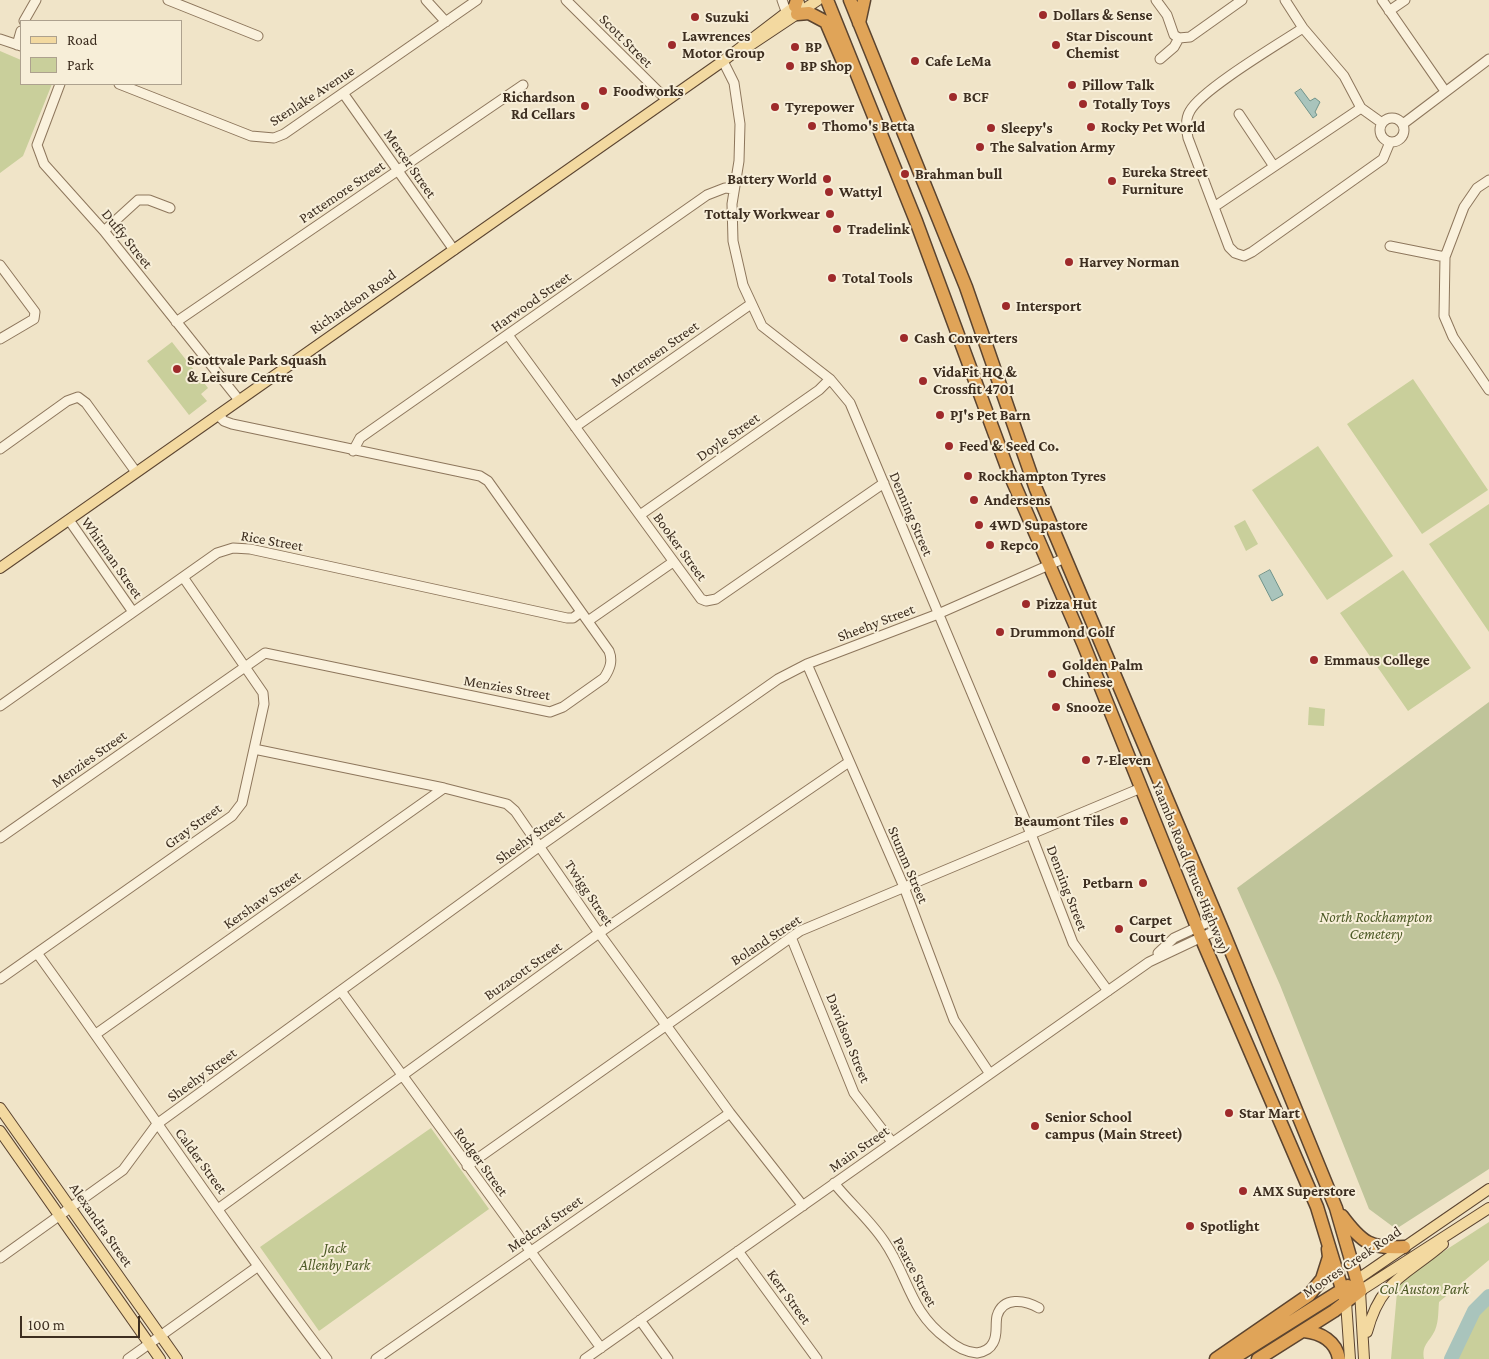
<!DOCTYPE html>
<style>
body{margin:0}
#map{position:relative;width:1489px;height:1359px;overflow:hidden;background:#f0e4c8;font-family:"Crimson Pro",serif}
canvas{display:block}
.legend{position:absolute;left:20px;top:20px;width:162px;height:65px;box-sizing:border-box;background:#f7eed8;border:1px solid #ada18e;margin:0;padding:6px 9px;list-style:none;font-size:15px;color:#3d2e20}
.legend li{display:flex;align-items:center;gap:10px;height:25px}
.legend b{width:25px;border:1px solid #ada18e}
.scale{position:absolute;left:20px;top:1316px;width:120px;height:22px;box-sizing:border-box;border:2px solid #3d2e20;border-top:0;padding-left:6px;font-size:15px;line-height:18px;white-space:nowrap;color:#3d2e20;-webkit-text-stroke:4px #f7eed8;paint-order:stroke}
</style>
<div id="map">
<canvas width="1489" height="1359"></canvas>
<ul class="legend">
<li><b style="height:6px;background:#f3d9a0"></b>Road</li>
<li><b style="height:14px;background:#c9cf9b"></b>Park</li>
</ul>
<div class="scale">100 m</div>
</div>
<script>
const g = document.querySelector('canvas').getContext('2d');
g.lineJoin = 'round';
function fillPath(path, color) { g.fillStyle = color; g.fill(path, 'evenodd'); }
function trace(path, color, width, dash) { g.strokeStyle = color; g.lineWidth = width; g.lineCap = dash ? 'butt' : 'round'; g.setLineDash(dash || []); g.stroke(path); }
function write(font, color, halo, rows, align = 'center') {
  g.font = font + ' "Crimson Pro",serif'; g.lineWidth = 4; g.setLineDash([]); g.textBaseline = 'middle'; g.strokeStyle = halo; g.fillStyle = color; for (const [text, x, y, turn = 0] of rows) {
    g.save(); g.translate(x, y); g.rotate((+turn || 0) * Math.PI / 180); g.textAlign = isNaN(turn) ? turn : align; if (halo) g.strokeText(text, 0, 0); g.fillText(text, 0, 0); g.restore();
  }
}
fillPath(new Path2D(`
 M 0,51 L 21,60 L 21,84 L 52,84 L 23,156 L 0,173 Z
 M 172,342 L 208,388 L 201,394 L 207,401 L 189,415 L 147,361 Z
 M 1413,379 L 1488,490 L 1422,534 L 1347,424 Z
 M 1318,446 L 1393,556 L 1327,600 L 1252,490 Z
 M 1489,504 L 1489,632 L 1429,544 Z
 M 1245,520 L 1258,544 L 1246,551 L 1234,526 Z
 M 1403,570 L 1471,668 L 1408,711 L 1340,613 Z
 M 1309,707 L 1325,709 L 1324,726 L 1308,725 Z
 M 431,1128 L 489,1209 L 319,1331 L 260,1247 Z
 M 1489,1222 L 1489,1260 L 1439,1302 C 1438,1312 1439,1325 1433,1334 C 1427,1344 1422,1346 1424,1359 L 1391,1359 L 1398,1281 Z
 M 1489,1296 L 1489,1359 L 1451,1359 L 1474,1311 Z`), '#c9cf9b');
fillPath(new Path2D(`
 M 1489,702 L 1489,1169 L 1396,1229 L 1369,1209 L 1280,985 L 1237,888 Z`), '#bfc49a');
const water = new Path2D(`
 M 1301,89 L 1310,101 L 1315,98 L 1320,102 L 1315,112 L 1317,115 L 1313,118 L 1295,93 Z
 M 1270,570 L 1283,595 L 1272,601 L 1259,576 Z`);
fillPath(water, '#a9c4bc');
trace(water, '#6f938a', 1);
trace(new Path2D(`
 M 1451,1359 L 1474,1311 L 1489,1296`), '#a9c4bc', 14);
const minor = new Path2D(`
 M 168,0 L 258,36
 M 426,0 L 446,22
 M 566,0 L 667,100
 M 782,0 L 788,17
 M 1156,0 L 1167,15 L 1174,35 L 1179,38 L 1190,37 L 1242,0
 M 1285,0 L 1303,28 L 1344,76 L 1361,108 L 1382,123
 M 1382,0 L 1445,91
 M 1389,11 L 1405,0
 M 24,21 L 36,0
 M 1303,28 C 1280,43 1201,90 1190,111 C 1185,119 1186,129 1188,138 L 1229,247 L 1235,253 L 1244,256 L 1252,252 L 1383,159 L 1390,142
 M 0,39 L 21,46
 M 17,45 L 21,31
 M 1160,59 L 1174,47 L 1179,38
 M 723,61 L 734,83 L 740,124 L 739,161 L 732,204 L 733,241 L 743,285 L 762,326 L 830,379 L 850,403 L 1031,834 L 1073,943 L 1108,991
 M 60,84 L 37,145 L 44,164 L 104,231 L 239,400
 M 119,84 L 251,136 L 274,138 L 284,134 L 477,0
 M 343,93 L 454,250
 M 1239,114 L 1273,165
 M1380 130a12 12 0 1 1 24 0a12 12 0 1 1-24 0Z
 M 1403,124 L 1489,59
 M 1489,180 L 1477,188 L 1464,207 L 1445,257 L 1444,316 L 1453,337 L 1489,390
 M 1214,207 L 1361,108
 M 104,231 L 138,200 L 149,200 L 170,208
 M 1390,246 L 1445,257
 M 0,265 L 35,312 L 34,319 L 0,339
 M 176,322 L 523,85
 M 508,335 L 701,599 L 706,601 L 716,599 L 884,483
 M 575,427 L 751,304
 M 0,449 L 67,401 L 78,397 L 86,403 L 136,472
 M 353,451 L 360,438 L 707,195 L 725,188 L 734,189
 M 640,515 L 819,390 L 830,379
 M 69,520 L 133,612
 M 588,621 L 673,562
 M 807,664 L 904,887 L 954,1020 L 990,1074
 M 0,706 L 217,553 L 233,548 L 250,549 L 567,618 L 573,618 L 581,612
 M 254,749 L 444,788 L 507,804 L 515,811 L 599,933 L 730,1113 L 803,1206
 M 0,838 L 265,653 L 550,712 L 563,707 L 604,678 C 610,669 613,661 609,651 L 488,481 L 480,476 L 232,424 L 224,421 L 218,415
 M 791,937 L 854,1093 L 892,1142
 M 37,953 C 135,1088 226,1227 327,1359
 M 1158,953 L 1174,938 L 1217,918
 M 0,979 L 232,816 L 242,803 L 264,704 L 263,693 L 183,577
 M 341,991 L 601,1348
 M 96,1034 L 444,788
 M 467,1166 L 800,931 L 1141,788
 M 834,1183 C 850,1203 870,1220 884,1241 C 909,1277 909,1311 947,1339 C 956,1347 965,1352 977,1353 C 983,1352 990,1349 993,1343 C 998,1335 995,1325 997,1316 C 1003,1296 1025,1300 1039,1308
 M 218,1209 L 599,933 L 849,762
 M 738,1251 L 817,1359
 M 0,1258 L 123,1170 L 157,1124 L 540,846 L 778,679 L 807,664 L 938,614 L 1065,558
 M 640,1320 L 668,1359
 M 128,1359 L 257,1267
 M 376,1359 L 730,1113
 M 585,1359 L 1149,962 L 1221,928`);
const major = new Path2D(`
 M 746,48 L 818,0
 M 0,568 L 723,61 L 799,3
 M 0,1108 L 177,1359
 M 0,1131 L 160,1359
 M 1358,1279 L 1489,1189
 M 1346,1302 L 1350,1359
 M 1367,1332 C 1381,1279 1406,1276 1443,1244
 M 1364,1359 L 1360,1291 L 1489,1208`);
const highway = new Path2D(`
 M 827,0 L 916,221 L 1008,470 L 1083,643 L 1203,942 L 1317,1207 L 1346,1302
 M 850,0 L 966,287 L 1036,489 L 1224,934 L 1336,1208 L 1360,1291 L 1334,1311 L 1258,1359
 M 795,6 L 797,0
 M 797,14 L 809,13 L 826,22 L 844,64
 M 859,23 L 864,0
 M 1342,1216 C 1362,1243 1371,1249 1404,1247
 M 1304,1331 C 1321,1333 1336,1341 1339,1359
 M 1216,1359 L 1309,1295 L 1322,1279 L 1329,1257 L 1328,1249
 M 1232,1359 L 1348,1286`);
trace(minor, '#8d765c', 11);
trace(major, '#5b4430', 12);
trace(highway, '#5b4430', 15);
trace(minor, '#faf1dc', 9);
trace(major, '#f3d9a0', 10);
trace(highway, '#e0a458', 12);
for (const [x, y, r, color] of [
 [1043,15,5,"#9e2a2b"],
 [695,17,5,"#9e2a2b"],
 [672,45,5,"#9e2a2b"],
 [1056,45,5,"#9e2a2b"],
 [795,47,5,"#9e2a2b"],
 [915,61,5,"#9e2a2b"],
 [790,66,5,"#9e2a2b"],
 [1072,85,5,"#9e2a2b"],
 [603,91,5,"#9e2a2b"],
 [953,97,5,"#9e2a2b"],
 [1083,104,5,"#9e2a2b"],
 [585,106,5,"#9e2a2b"],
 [775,107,5,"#9e2a2b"],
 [812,126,5,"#9e2a2b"],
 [1091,127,5,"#9e2a2b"],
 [991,128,5,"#9e2a2b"],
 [980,147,5,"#9e2a2b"],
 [905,174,5,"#9e2a2b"],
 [827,179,5,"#9e2a2b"],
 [1112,181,5,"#9e2a2b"],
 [829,192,5,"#9e2a2b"],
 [830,214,5,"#9e2a2b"],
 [837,229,5,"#9e2a2b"],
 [1069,262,5,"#9e2a2b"],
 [832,278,5,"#9e2a2b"],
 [1006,306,5,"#9e2a2b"],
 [904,338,5,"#9e2a2b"],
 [177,369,5,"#9e2a2b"],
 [923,381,5,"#9e2a2b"],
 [940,415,5,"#9e2a2b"],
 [949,446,5,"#9e2a2b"],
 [968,476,5,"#9e2a2b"],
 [974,500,5,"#9e2a2b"],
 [979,525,5,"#9e2a2b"],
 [990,545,5,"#9e2a2b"],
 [1026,604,5,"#9e2a2b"],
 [1000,632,5,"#9e2a2b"],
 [1314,660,5,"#9e2a2b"],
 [1052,674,5,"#9e2a2b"],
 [1056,707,5,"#9e2a2b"],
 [1086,760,5,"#9e2a2b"],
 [1124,821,5,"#9e2a2b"],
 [1143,883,5,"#9e2a2b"],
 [1119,929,5,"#9e2a2b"],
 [1229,1113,5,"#9e2a2b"],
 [1035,1126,5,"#9e2a2b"],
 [1243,1191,5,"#9e2a2b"],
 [1190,1226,5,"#9e2a2b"]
]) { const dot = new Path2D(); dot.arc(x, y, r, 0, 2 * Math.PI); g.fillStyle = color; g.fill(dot); trace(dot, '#f7eed8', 2); }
write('bold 15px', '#3d2e20', '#f7eed8', [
 ["Dollars & Sense",1053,15],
 ["Suzuki",705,17],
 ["Lawrences",682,36],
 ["Motor Group",682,53],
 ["Star Discount",1066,36],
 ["Chemist",1066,53],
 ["BP",805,47],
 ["Cafe LeMa",925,61],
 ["BP Shop",800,66],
 ["Pillow Talk",1082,85],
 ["Foodworks",613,91],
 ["Richardson",575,97,"right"],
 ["Rd Cellars",575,114,"right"],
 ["BCF",963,97],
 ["Totally Toys",1093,104],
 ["Tyrepower",785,107],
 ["Thomo's Betta",822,126],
 ["Rocky Pet World",1101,127],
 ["Sleepy's",1001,128],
 ["The Salvation Army",990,147],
 ["Eureka Street",1122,172],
 ["Furniture",1122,189],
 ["Brahman bull",915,174],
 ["Battery World",817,179,"right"],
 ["Wattyl",839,192],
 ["Tottaly Workwear",820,214,"right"],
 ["Tradelink",847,229],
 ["Harvey Norman",1079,262],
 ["Total Tools",842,278],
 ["Intersport",1016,306],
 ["Cash Converters",914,338],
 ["Scottvale Park Squash",187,360],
 ["& Leisure Centre",187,377],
 ["VidaFit HQ &",933,372],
 ["Crossfit 4701",933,389],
 ["PJ's Pet Barn",950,415],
 ["Feed & Seed Co.",959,446],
 ["Rockhampton Tyres",978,476],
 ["Andersens",984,500],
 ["4WD Supastore",989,525],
 ["Repco",1000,545],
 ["Pizza Hut",1036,604],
 ["Drummond Golf",1010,632],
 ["Emmaus College",1324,660],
 ["Golden Palm",1062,665],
 ["Chinese",1062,682],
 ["Snooze",1066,707],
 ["7-Eleven",1096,760],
 ["Beaumont Tiles",1114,821,"right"],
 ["Petbarn",1133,883,"right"],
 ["Carpet",1129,920],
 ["Court",1129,937],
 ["Star Mart",1239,1113],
 ["Senior School",1045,1117],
 ["campus (Main Street)",1045,1134],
 ["AMX Superstore",1253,1191],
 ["Spotlight",1200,1226]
], 'left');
write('15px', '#3d2e20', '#f7eed8', [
 ["Scott Street",626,41,45],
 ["Stenlake Avenue",312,96,-33],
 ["Mercer Street",410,164,55],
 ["Pattemore Street",342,192,-34],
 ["Duffy Street",127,239,51],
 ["Richardson Road",353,302,-35],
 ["Harwood Street",531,302,-35],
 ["Mortensen Street",655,354,-35],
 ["Doyle Street",728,437,-35],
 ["Denning Street",911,514,67],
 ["Rice Street",272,541,10],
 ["Booker Street",680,547,54],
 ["Whitman Street",112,558,55],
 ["Sheehy Street",876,623,-21],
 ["Menzies Street",507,688,10],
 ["Menzies Street",89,759,-35],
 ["Gray Street",193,826,-36],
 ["Sheehy Street",530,837,-36],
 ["Stumm Street",908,865,67],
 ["Yaamba Road (Bruce Highway)",1191,868,68],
 ["Denning Street",1067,888,69],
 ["Twigg Street",589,893,56],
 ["Kershaw Street",262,900,-35],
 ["Boland Street",766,940,-33],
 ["Buzacott Street",523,971,-35],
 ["Davidson Street",848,1038,68],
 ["Sheehy Street",202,1075,-36],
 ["Main Street",859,1149,-35],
 ["Calder Street",201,1161,54],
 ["Rodger Street",481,1162,54],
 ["Medcraf Street",545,1224,-35],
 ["Alexandra Street",101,1225,55],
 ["Moores Creek Road",1352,1262,-34],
 ["Pearce Street",915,1272,62],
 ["Kerr Street",789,1297,54]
]);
write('italic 15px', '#4d5a26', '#f7eed8', [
 ["North Rockhampton",1376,917],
 ["Cemetery",1376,934],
 ["Jack",335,1248],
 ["Allenby Park",335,1265],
 ["Col Auston Park",1424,1289]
]);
</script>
